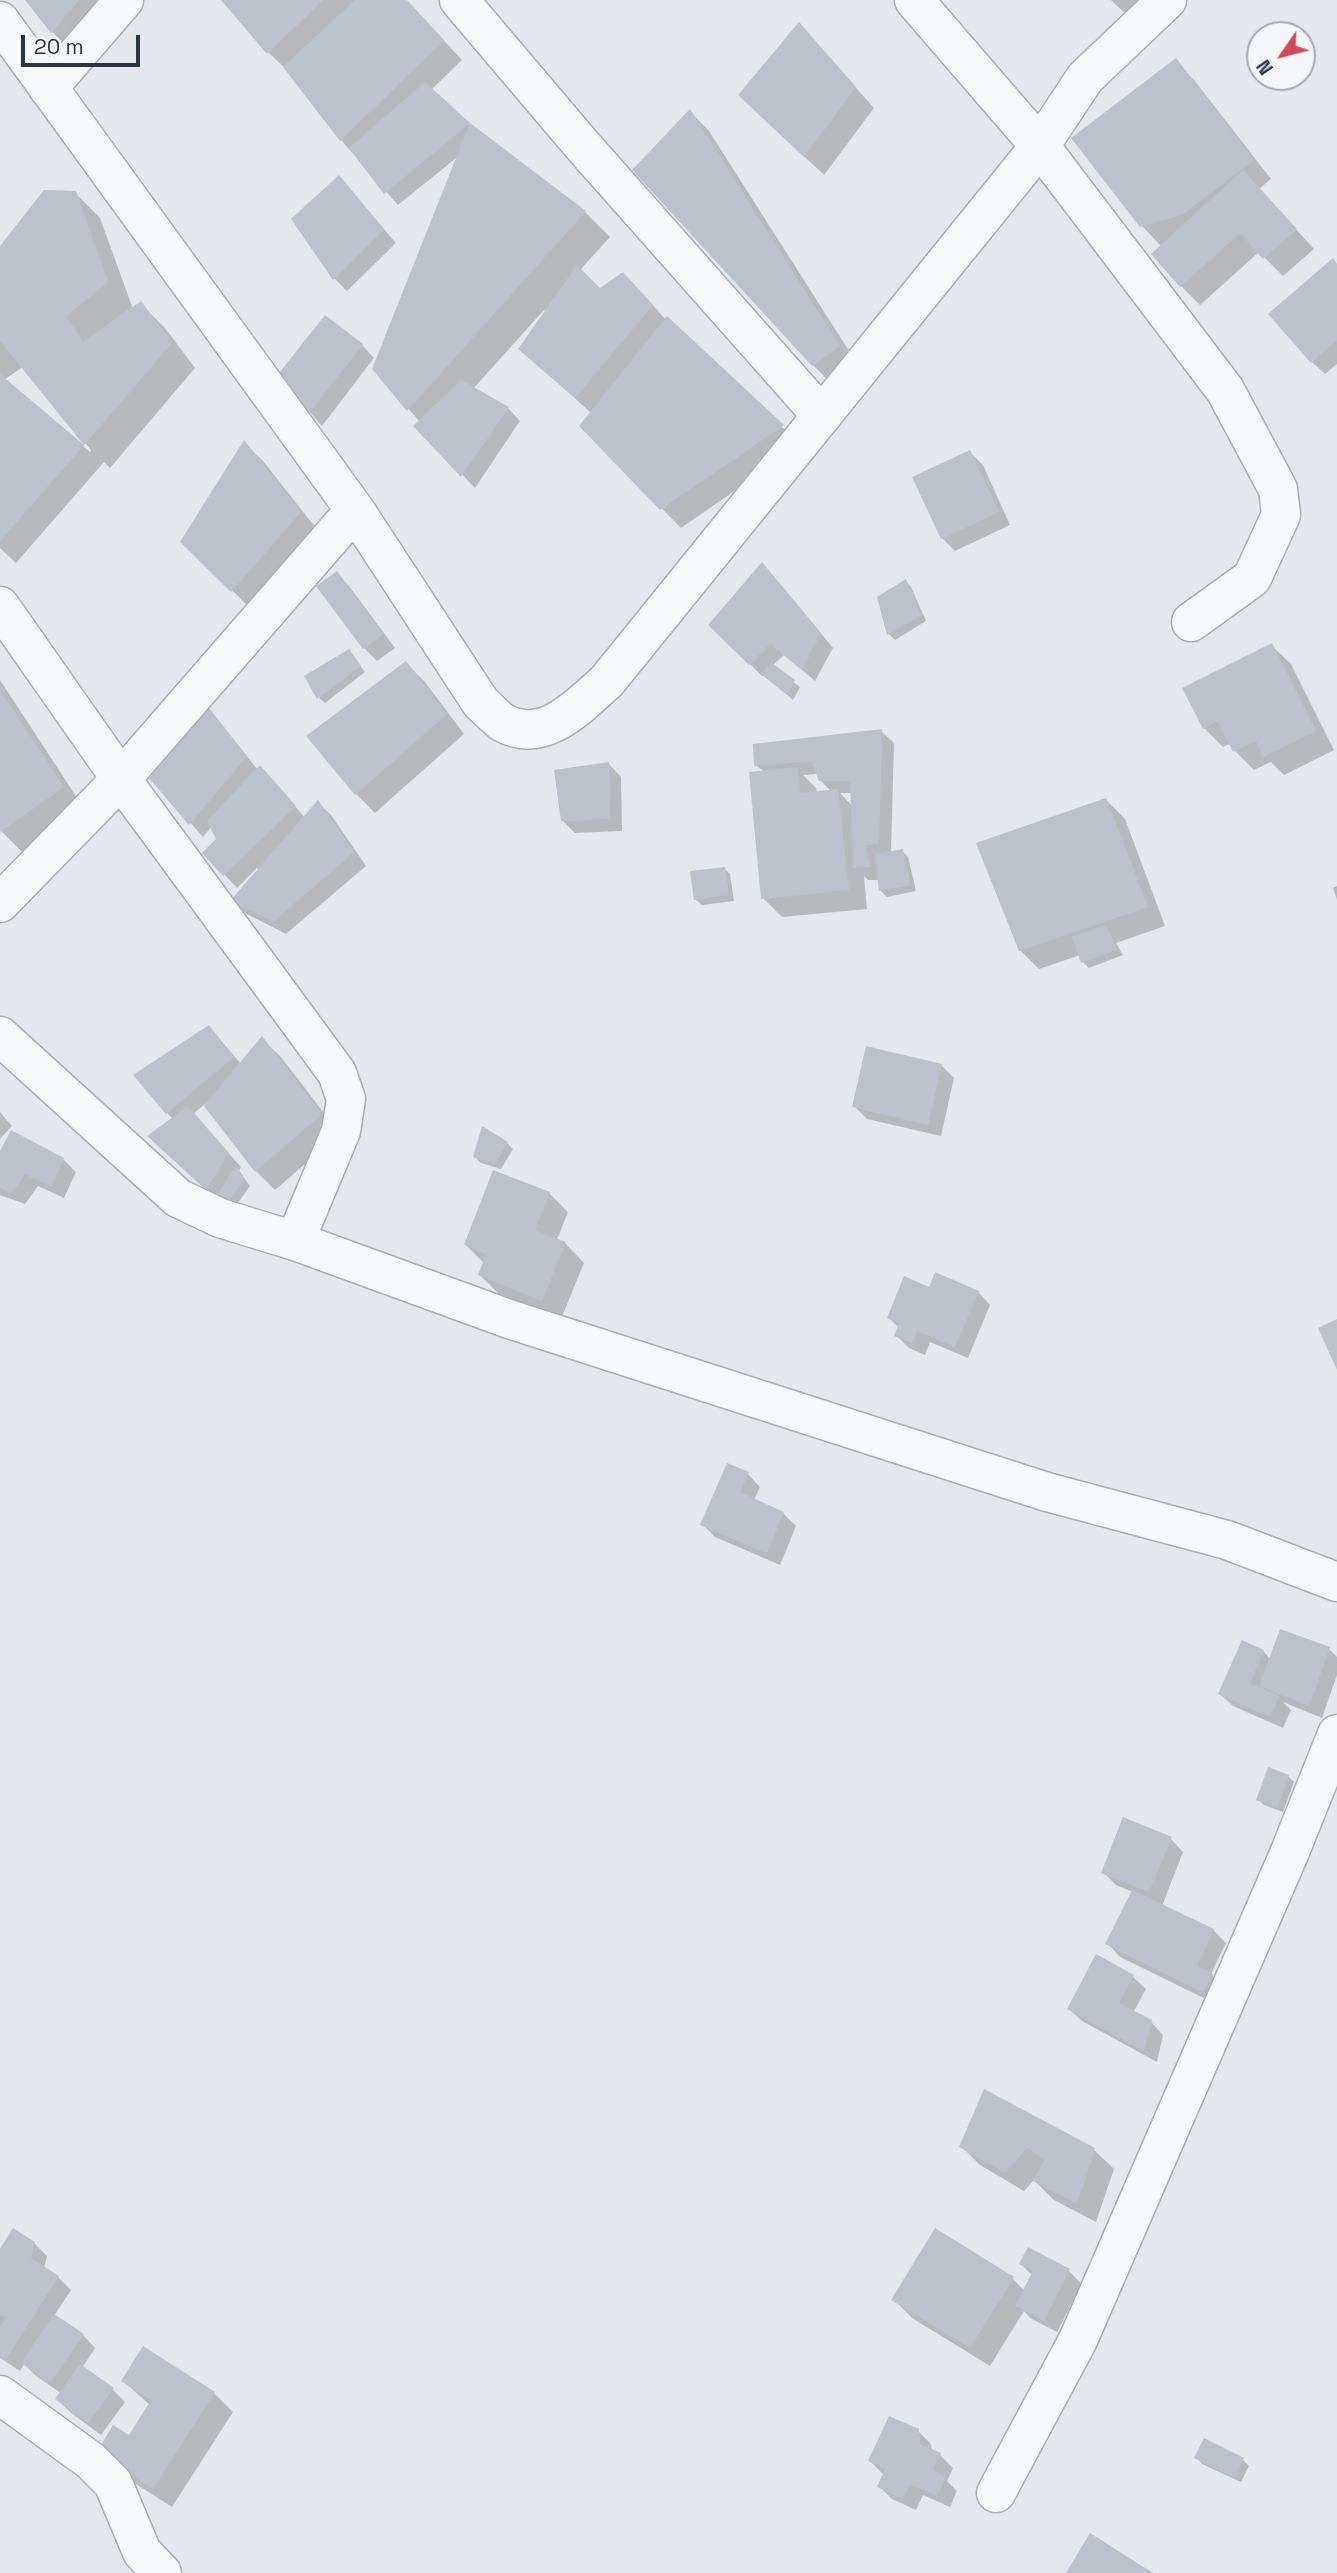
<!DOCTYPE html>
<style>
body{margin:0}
#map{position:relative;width:1337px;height:2573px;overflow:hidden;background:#e4e7ec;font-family:"Space Grotesk",sans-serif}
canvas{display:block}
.north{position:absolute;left:1246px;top:21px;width:70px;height:70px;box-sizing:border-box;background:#f4f6f9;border:2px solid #a4a8b1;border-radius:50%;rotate:235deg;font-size:19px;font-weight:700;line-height:28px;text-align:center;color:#2b3445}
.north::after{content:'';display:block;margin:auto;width:24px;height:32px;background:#d1495b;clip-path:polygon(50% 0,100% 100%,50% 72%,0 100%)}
.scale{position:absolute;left:21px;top:35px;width:119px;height:32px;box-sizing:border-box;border:4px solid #2b3445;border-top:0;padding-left:9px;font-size:21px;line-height:24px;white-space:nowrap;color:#2b3445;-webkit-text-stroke:5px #f4f6f9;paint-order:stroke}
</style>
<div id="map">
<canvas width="1337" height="2573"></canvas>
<div class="north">N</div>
<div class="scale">20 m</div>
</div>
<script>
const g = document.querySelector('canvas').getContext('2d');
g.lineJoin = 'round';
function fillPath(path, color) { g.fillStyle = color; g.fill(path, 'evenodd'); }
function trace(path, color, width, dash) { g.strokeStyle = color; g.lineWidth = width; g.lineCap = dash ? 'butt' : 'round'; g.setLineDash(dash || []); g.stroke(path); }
fillPath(new Path2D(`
 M 27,0 L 115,0 L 71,50 L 52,32 Z
 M 224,0 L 406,0 L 462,60 L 431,90 L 469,125 L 585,212 L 610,237 L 580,270 L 600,290 L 642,293 L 666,320 L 667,318 L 801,445 L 681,528 L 581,426 L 591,413 L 520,348 L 546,311 L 544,310 L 473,389 L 508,408 L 520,421 L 475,488 L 416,426 L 420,422 L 374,369 L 460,155 L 398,205 L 341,140 L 288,71 L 269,53 Z
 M 1111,0 L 1154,0 L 1130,18 Z
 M 799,24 L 874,108 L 824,175 L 759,114 Z
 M 1175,61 L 1194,80 L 1271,179 L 1259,189 L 1314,249 L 1283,276 L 1259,252 L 1200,305 L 1181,286 L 1161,246 L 1142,226 Z
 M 690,112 L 709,131 L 858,365 L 832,384 L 813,365 Z
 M 339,178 L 396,243 L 347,291 L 335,279 L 293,220 Z
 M 75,193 L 100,218 L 133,309 L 141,304 L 165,328 L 195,368 L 110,468 L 104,462 L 16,563 L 0,548 L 0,249 ZM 24,366 L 91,450 L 90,452 L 4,380 Z
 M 1337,265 L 1337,364 L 1325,374 L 1312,362 Z
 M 362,345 L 374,358 L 322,426 L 279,377 Z
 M 244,443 L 263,461 L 319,532 L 251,609 L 183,542 Z
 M 970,452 L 983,465 L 1010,525 L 955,551 L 942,538 Z
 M 336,573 L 349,586 L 395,648 L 377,661 L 364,648 Z
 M 774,577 L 833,648 L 815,681 L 784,655 L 772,666 L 800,687 L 793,700 L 764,675 L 762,676 L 711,624 Z
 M 905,581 L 911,587 L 926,621 L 895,640 L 889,634 L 879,598 Z
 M 1271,645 L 1291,664 L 1334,750 L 1284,775 L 1271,762 L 1254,770 L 1235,751 L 1231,743 L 1223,747 L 1204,728 Z
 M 349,651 L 365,672 L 325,703 L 319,698 Z
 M 406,663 L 425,682 L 464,734 L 375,813 L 356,794 Z
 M 0,680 L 87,813 L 26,856 L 0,830 Z
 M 210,711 L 258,770 L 273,780 L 305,818 L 318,803 L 331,815 L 366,866 L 286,934 L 245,913 L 233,901 L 259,870 L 257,868 L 237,888 L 204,853 L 218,839 L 212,826 L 203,837 L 151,778 Z
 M 881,731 L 894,743 L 891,853 L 902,851 L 908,857 L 916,891 L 887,897 L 881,891 L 880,880 L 868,880 L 864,876 L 867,909 L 782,917 L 763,898 L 764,772 L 756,765 ZM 818,774 L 820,780 L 832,792 L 817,793 L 816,788 L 803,775 ZM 840,793 L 853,793 L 853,807 Z
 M 609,764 L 621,777 L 622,831 L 575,833 L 562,820 Z
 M 1106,800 L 1125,819 L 1165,926 L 1116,943 L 1123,955 L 1089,968 L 1083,962 L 1080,955 L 1039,969 L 1020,950 Z
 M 724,868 L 730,874 L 734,901 L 702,905 L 695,899 Z
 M 1337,886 L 1337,900 L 1333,888 Z
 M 209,1027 L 241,1064 L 262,1039 L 281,1057 L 340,1134 L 275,1190 L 256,1171 L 205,1104 L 193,1114 L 241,1167 L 239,1171 L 250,1186 L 235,1207 L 223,1196 L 220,1201 L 162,1149 L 173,1119 L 167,1113 Z
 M 942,1066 L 954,1078 L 941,1136 L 867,1119 L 854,1106 Z
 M 0,1112 L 12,1126 L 0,1139 Z
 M 507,1143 L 513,1149 L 501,1169 L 481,1163 L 475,1157 Z
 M 0,1155 L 63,1159 L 76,1172 L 64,1198 L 38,1186 L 25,1204 L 0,1195 Z
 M 549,1193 L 568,1212 L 557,1240 L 565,1243 L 584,1263 L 561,1319 L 499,1294 L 480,1275 L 484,1263 L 466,1245 Z
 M 930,1289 L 978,1292 L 990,1305 L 968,1358 L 930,1342 L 925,1355 L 909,1348 L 896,1335 L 899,1328 L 889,1318 Z
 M 748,1474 L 760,1487 L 754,1500 L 783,1513 L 796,1526 L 780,1565 L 715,1537 L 702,1524 Z
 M 1329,1649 L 1337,1657 L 1337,1675 L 1322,1718 L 1283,1702 L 1291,1710 L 1283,1728 L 1233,1706 L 1220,1694 L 1263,1651 L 1271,1660 Z
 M 1288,1776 L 1294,1782 L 1283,1812 L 1264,1805 L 1258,1799 Z
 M 1171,1839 L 1183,1852 L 1162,1906 L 1213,1930 L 1226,1943 L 1211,1974 L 1224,1988 L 1216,2004 L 1120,1957 L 1108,1944 L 1133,1892 L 1116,1885 L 1103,1872 Z
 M 1097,1956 L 1133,1977 L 1146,1989 L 1133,2013 L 1151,2022 L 1163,2035 L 1157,2062 L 1082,2021 L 1069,2009 Z
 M 961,2146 L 1094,2150 L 1114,2169 L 1096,2222 L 1054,2200 L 1034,2180 L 1024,2191 L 980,2165 Z
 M 936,2231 L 1013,2279 L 1025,2291 L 1033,2276 L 1021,2264 L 1029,2249 L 1069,2271 L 1082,2284 L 1057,2332 L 1030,2318 L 1024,2311 L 990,2366 L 912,2318 L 893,2299 Z
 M 34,2243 L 47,2256 L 44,2268 L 58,2277 L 71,2290 L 54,2316 L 83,2335 L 95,2348 L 82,2368 L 112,2389 L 125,2402 L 101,2435 L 70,2412 L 57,2399 L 61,2393 L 36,2376 L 24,2364 L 20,2371 L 0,2358 L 0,2253 Z
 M 123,2381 L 214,2393 L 233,2412 L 172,2507 L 117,2472 L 130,2438 L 150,2405 Z
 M 918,2431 L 931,2444 L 932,2451 L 940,2455 L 953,2468 L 947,2481 L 957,2491 L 950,2507 L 923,2495 L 916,2510 L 892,2499 L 880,2487 L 883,2474 L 870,2461 Z
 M 1205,2441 L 1243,2460 L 1249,2466 L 1241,2482 L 1202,2464 L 1197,2458 Z`), '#0003');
fillPath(new Path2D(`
 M 25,0 L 79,0 L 51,33 Z
 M 221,0 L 323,0 L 267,54 Z
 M 355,0 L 407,0 L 444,40 L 340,141 L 283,67 Z
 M 799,22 L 856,87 L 804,157 L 738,95 Z
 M 1176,58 L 1254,160 L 1182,215 L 1140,227 L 1071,138 Z
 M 425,82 L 470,123 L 384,194 L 349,148 Z
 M 690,109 L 840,346 L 812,366 L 632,170 Z
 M 470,123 L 586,211 L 407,411 L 372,369 Z
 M 1243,170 L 1297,229 L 1263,259 L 1240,233 L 1180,287 L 1151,254 Z
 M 339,175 L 384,229 L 333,280 L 291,219 Z
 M 44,190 L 76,191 L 108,282 L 66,316 L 83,342 L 141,301 L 172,343 L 84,445 L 0,341 L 0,246 Z
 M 1333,258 L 1337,264 L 1337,340 L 1311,363 L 1268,314 Z
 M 577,265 L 600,288 L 623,272 L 653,305 L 575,398 L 518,349 Z
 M 325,315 L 363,344 L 308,415 L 276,377 Z
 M 667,316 L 784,425 L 660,510 L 579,426 Z
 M 0,374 L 84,445 L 0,541 Z
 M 461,380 L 509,407 L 461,477 L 413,426 Z
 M 244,440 L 301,512 L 231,592 L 180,542 Z
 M 970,450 L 999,512 L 941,539 L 912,477 Z
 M 762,562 L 821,633 L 802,670 L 770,644 L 749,665 L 708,625 Z
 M 337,571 L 383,634 L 363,649 L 316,586 Z
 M 906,579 L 921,615 L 887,635 L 877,597 Z
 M 1272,643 L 1316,731 L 1263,757 L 1256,741 L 1233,752 L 1218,721 L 1203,729 L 1182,688 Z
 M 349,649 L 361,666 L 317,699 L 304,676 Z
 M 406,661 L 447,714 L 355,795 L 306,736 Z
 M 772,663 L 795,680 L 787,695 L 761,674 Z
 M 0,690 L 64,787 L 0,832 Z
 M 209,708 L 247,756 L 189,825 L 149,778 Z
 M 882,729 L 879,844 L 866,845 L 870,867 L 853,868 L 850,781 L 819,781 L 811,761 L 754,766 L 753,744 Z
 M 609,762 L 610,819 L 561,821 L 554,770 Z
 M 260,765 L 296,806 L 223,876 L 202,853 L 216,839 L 207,821 Z
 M 798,767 L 800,793 L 838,789 L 849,890 L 761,899 L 749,772 Z
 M 1106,798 L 1148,907 L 1019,951 L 976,843 Z
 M 318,800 L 354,852 L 273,922 L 230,901 Z
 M 903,849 L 911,885 L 879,891 L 875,854 Z
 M 725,867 L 729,895 L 694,900 L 690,871 Z
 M 1105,925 L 1118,949 L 1081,963 L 1072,937 Z
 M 209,1025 L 234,1057 L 166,1114 L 133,1075 Z
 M 262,1036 L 322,1114 L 255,1172 L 204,1106 Z
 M 866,1046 L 942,1064 L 928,1125 L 852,1107 Z
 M 188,1106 L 229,1153 L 206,1190 L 147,1136 Z
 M 482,1126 L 508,1142 L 495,1164 L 473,1157 Z
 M 11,1130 L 64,1158 L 51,1187 L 25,1174 L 12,1193 L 0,1188 L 0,1151 Z
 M 236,1165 L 245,1179 L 228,1202 L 218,1194 Z
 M 493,1170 L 550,1192 L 535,1230 L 566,1242 L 542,1301 L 478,1275 L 486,1254 L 464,1245 Z
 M 935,1272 L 979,1291 L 955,1347 L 917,1331 L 912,1343 L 894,1336 L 899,1323 L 887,1318 L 904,1276 L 929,1287 Z
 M 1337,1319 L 1337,1370 L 1318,1328 Z
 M 727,1463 L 749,1472 L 740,1492 L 784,1512 L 767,1553 L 700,1525 Z
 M 1280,1629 L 1330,1647 L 1309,1706 L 1259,1686 Z
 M 1242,1640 L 1264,1650 L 1250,1683 L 1279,1696 L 1270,1717 L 1218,1694 Z
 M 1268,1767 L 1289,1775 L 1277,1808 L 1256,1800 Z
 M 1123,1817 L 1172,1837 L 1149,1892 L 1101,1873 Z
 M 1132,1890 L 1214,1929 L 1197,1966 L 1213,1974 L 1203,1992 L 1105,1944 Z
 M 1096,1954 L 1134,1975 L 1119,2003 L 1152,2020 L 1144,2051 L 1067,2009 Z
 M 984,2089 L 1095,2148 L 1077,2204 L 1033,2181 L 1045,2159 L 1027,2148 L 1005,2173 L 959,2147 Z
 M 13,2228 L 35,2242 L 31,2258 L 59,2276 L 6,2359 L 0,2356 L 0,2327 L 6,2318 L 0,2315 L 0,2249 Z
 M 935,2228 L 1014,2277 L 970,2348 L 891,2300 Z
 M 1028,2247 L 1070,2269 L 1044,2321 L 1015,2305 L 1033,2271 L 1019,2264 Z
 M 54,2314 L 84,2334 L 50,2383 L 21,2363 Z
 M 143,2346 L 215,2392 L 153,2489 L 96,2453 L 113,2425 L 129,2435 L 151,2400 L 121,2381 Z
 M 80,2364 L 114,2388 L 88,2423 L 55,2399 Z
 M 889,2416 L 919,2429 L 920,2444 L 941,2453 L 933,2470 L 946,2477 L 937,2496 L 910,2484 L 903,2499 L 877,2487 L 885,2469 L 868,2461 Z
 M 1204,2438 L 1244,2458 L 1235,2478 L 1194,2458 Z
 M 1090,2533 L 1153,2573 L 1066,2573 Z`), '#bbc0ca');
const minor = new Path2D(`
 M 459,0 L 582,145 L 822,416
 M 914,0 L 1040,146 L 1225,390 L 1278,489 L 1281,515 L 1252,578 L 1191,622
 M 0,21 L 355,510 L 481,703 C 488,709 495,717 502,722 C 543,746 579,706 607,681 L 1040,146 L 1085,78 L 1167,0
 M 48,88 L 124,0
 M 0,606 L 121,779 L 337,1073 L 346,1099 L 341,1131 L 295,1241
 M 0,903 L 121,779 L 355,510
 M 0,1036 L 178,1198 L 220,1218 L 295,1241 L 509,1319 L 1047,1492 L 1227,1540 L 1337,1582
 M 0,2395 L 91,2461 L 113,2483 L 142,2552 L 162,2573
 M 996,2493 L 1078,2340 L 1289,1854 L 1337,1734`);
trace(minor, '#a9aeb7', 41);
trace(minor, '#f7f8fa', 38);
</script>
